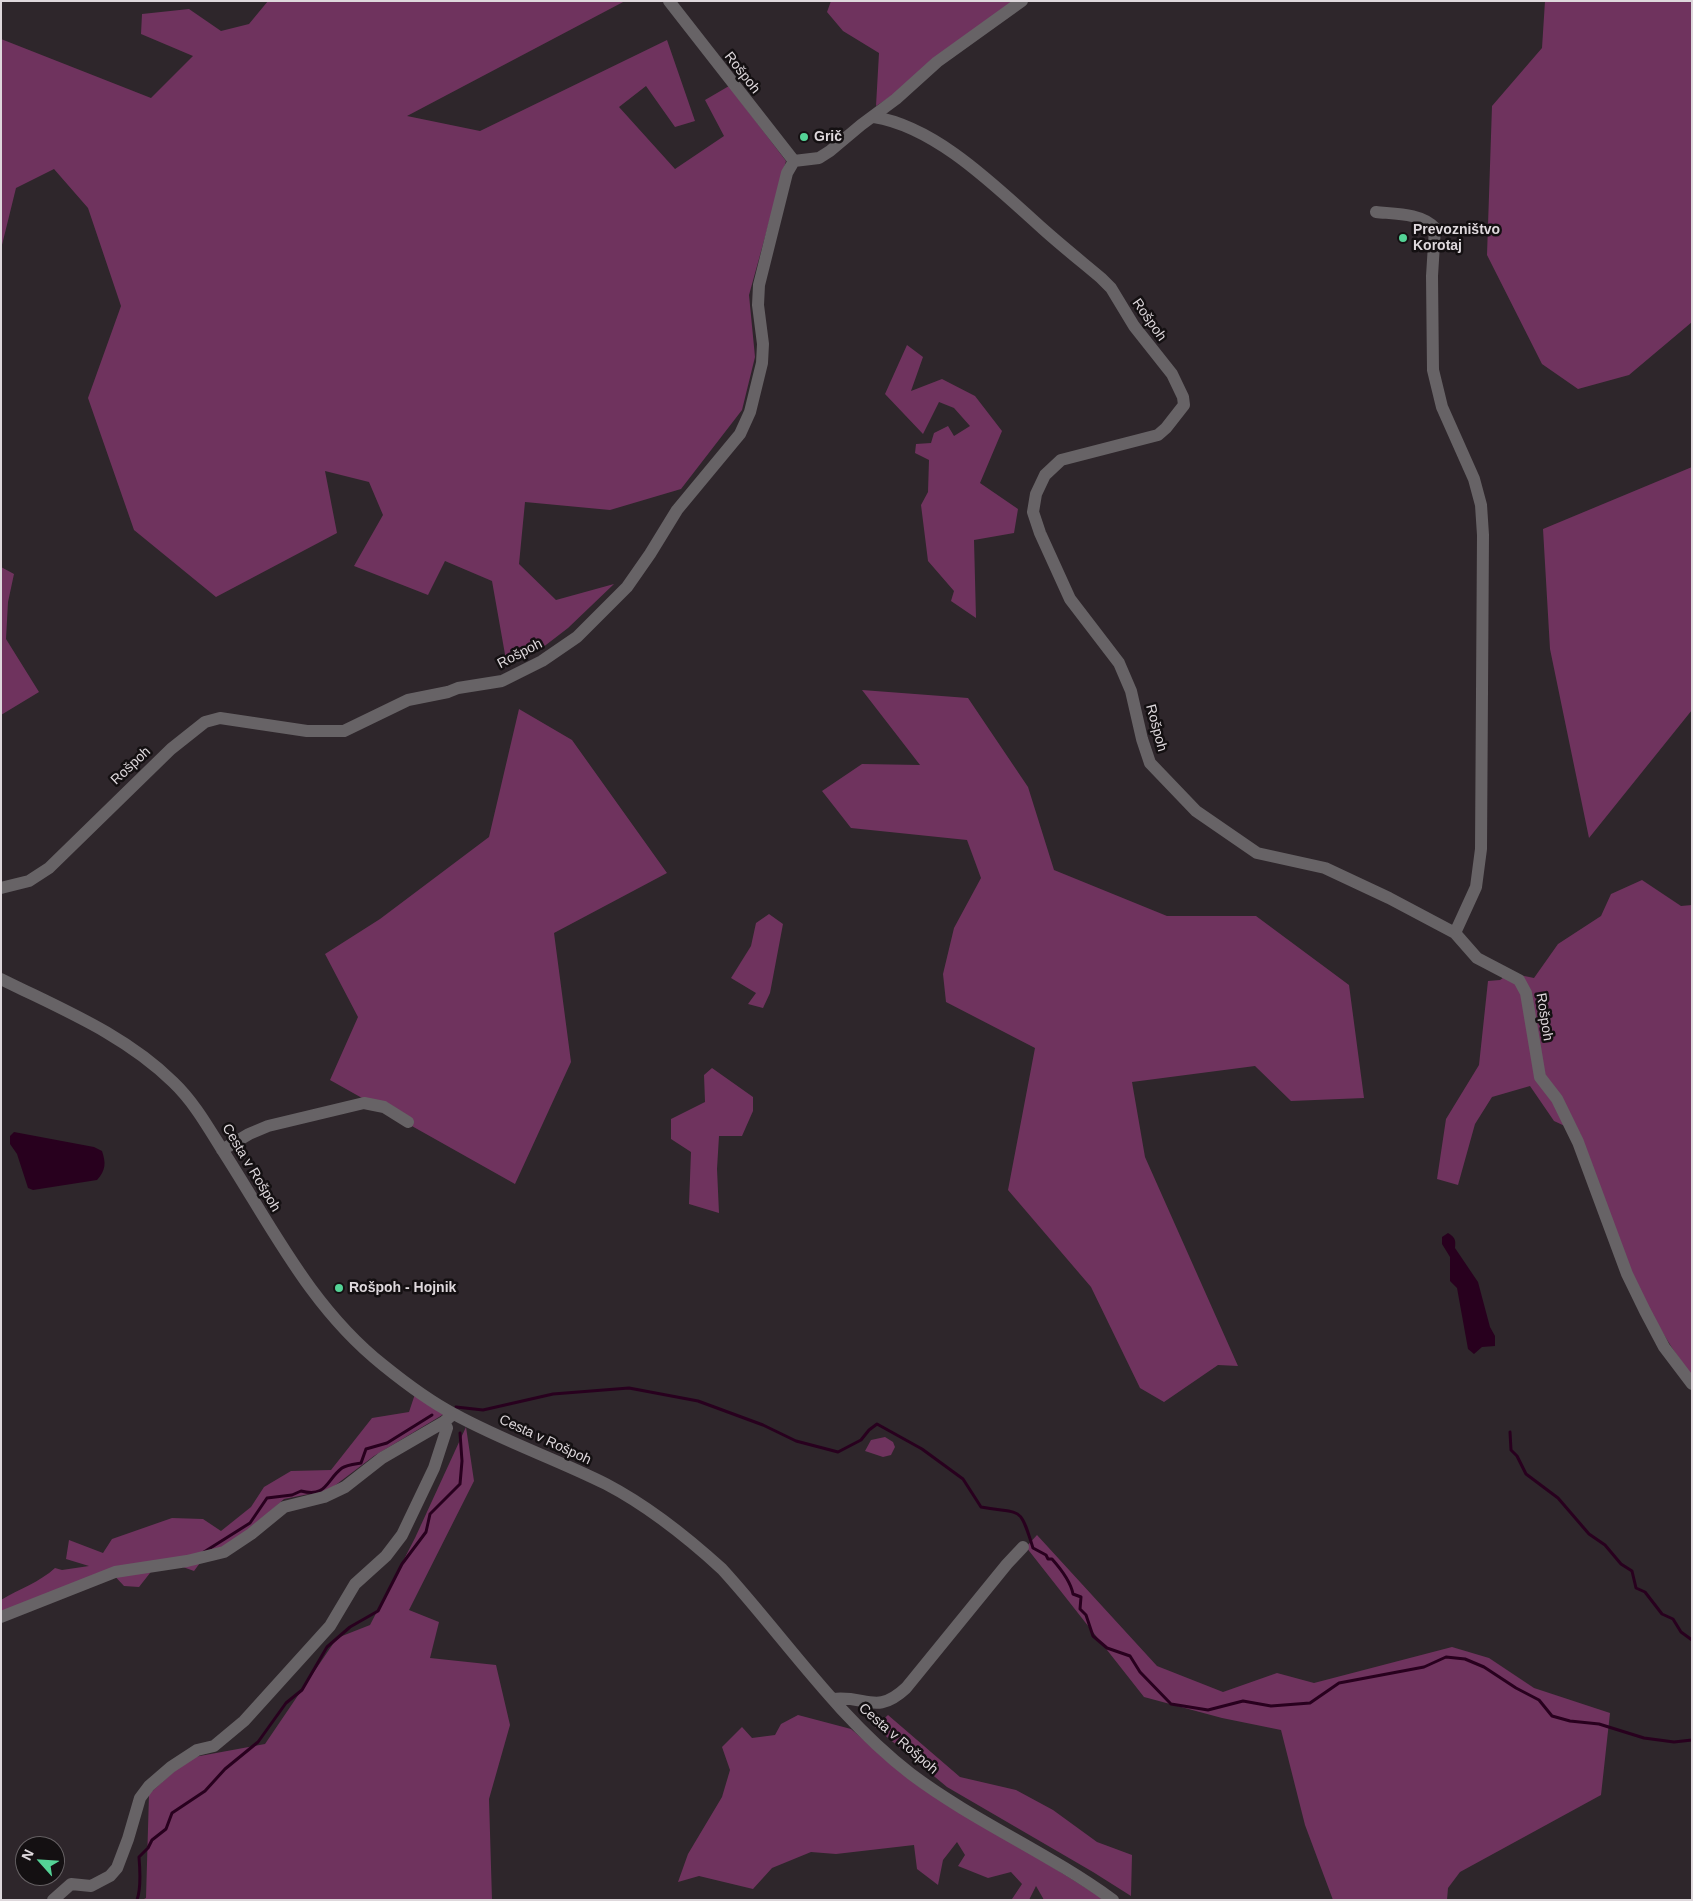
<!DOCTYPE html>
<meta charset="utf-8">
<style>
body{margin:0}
#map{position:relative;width:1693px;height:1901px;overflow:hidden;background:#2e262b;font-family:Arial,sans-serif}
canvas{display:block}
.frame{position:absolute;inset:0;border:2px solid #ded8dc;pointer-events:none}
.north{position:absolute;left:15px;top:1836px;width:50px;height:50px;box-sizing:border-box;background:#141012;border:1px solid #656063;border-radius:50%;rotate:296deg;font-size:14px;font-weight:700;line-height:20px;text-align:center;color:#ded8dc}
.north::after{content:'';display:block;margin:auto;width:18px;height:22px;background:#54d396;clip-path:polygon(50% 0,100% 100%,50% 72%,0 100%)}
</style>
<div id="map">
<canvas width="1693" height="1901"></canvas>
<div class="frame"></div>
<div class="north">N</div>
</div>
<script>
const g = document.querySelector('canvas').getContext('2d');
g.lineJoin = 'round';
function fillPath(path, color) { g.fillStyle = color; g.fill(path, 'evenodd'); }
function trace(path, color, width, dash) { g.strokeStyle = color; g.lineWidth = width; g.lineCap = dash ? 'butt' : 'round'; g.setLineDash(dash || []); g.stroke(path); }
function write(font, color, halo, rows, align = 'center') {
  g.font = font + ' Arial,sans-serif'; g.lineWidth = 5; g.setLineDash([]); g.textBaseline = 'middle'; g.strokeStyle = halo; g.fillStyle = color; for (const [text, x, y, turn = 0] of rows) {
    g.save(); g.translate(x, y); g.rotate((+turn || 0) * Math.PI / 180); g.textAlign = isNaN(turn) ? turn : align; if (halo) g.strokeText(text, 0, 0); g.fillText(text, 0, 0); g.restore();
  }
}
fillPath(new Path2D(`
 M 268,1 L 625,1 L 407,116 L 480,131 L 667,40 L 695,121 L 675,127 L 646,86 L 619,107 L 675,169 L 724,136 L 705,100 L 729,86 L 786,161 L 749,295 L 755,357 L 742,410 L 681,489 L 610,510 L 525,502 L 519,564 L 556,600 L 614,584 L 568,628 L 542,648 L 506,660 L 492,581 L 445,561 L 428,595 L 354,566 L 383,515 L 369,482 L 325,471 L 337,533 L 216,597 L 134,530 L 88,398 L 121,306 L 88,208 L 54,169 L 16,188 L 1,249 L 1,39 L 151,98 L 193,56 L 141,34 L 142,14 L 189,9 L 221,31 L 249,24 Z
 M 831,1 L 1015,1 L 912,83 L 876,106 L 879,53 L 843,31 L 827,12 Z
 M 1545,1 L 1692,1 L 1692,322 L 1629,375 L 1578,389 L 1542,364 L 1487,255 L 1492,106 L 1542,48 Z
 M 907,345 L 923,357 L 911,391 L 942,379 L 975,396 L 1002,431 L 980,483 L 1018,509 L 1014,533 L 974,540 L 976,618 L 951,601 L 954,591 L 928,561 L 921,505 L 928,492 L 929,460 L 915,453 L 916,444 L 931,443 L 934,433 L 948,426 L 954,436 L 970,426 L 954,408 L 939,402 L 923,434 L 885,394 Z
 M 1692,467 L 1692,710 L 1589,838 L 1550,649 L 1543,529 Z
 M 1,567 L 14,574 L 8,602 L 6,639 L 39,692 L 1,715 Z
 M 862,690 L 968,698 L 1028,787 L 1054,870 L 1167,916 L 1256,916 L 1349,985 L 1364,1098 L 1291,1101 L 1255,1066 L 1132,1082 L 1145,1157 L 1238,1366 L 1218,1365 L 1164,1402 L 1140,1388 L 1091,1287 L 1008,1190 L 1035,1048 L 946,1002 L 943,974 L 954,928 L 981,878 L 967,840 L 851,828 L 822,791 L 862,764 L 920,765 Z
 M 519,709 L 572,740 L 667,873 L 554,933 L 571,1062 L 515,1184 L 330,1080 L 358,1017 L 325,954 L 380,919 L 489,837 Z
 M 1642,880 L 1681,906 L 1692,905 L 1692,1376 C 1638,1305 1606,1218 1580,1133 L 1554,1121 L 1530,1086 L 1492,1097 L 1475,1124 L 1458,1185 L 1437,1179 L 1446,1119 L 1479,1065 L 1488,981 L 1500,980 L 1510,973 L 1534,978 L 1558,944 L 1601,916 L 1611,894 Z
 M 769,914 L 783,924 L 770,993 L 763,1008 L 748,1004 L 756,993 L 731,978 L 751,946 L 756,923 Z
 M 712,1068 L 753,1097 L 753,1111 L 742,1136 L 719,1136 L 717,1169 L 719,1213 L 689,1204 L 691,1152 L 671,1139 L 671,1119 L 705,1102 L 704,1075 Z
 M 415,1394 L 444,1414 L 374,1456 L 329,1490 L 284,1499 L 253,1527 L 219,1550 L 208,1552 L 194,1571 L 161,1559 L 139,1587 L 124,1586 L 110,1571 L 1,1614 L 1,1600 C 19,1589 40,1582 55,1568 L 62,1570 L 89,1566 L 66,1559 L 69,1540 L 103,1553 L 112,1539 L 172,1518 L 203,1519 L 221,1531 L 251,1507 L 264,1487 L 291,1471 L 331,1470 L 372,1418 L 409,1412 Z
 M 466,1427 L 474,1481 L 409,1610 L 439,1622 L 430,1658 L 496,1665 L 510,1725 L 489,1799 L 492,1900 L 142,1900 L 146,1898 L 149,1794 L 189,1758 L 265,1744 L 337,1638 L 370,1625 L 415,1538 Z
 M 885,1437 L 893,1442 L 895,1447 L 891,1455 L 883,1457 L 865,1451 L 871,1440 Z
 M 1037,1535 L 1157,1666 L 1223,1692 L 1277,1673 L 1314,1683 L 1452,1647 L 1489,1658 L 1534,1688 L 1610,1713 L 1601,1795 L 1460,1872 L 1448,1888 L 1447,1900 L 1333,1900 L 1305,1825 L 1281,1730 L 1222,1718 L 1144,1697 L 1026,1547 Z
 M 798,1715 L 851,1729 L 904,1774 L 1105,1900 L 1044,1900 L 1036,1886 L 1029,1900 L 1008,1900 L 1012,1899 L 1022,1884 L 1011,1872 L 988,1878 L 958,1866 L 965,1855 L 957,1842 L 943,1860 L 938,1885 L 917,1869 L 914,1845 L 836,1854 L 811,1852 L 772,1868 L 753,1889 L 699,1876 L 678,1882 L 688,1854 L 722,1797 L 730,1770 L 722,1747 L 742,1727 L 752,1738 L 775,1735 L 781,1724 Z
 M 888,1715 L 960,1777 L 1016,1790 L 1053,1810 L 1097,1842 L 1132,1855 L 1131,1896 L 1093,1872 L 947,1787 L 875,1727 Z`), '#6f335e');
fillPath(new Path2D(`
 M 14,1132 L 94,1147 L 102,1151 C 106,1163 106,1170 97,1180 L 33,1190 L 28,1188 L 17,1154 L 10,1144 L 10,1136 Z
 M 1448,1233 C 1455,1237 1456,1240 1455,1248 L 1478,1282 L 1490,1327 L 1495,1336 L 1495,1346 L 1482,1347 L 1474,1354 L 1468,1349 L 1457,1288 L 1450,1281 L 1450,1257 L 1442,1244 L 1442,1237 Z`), '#28001e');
trace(new Path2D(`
 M 456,1407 L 483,1410 L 553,1394 L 629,1388 L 698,1401 L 763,1425 L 796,1441 L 838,1452 L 861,1440 L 869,1430 L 877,1424 L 922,1449 L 963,1479 L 981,1507 C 1023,1515 1019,1504 1033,1548 L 1046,1555 L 1048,1559 L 1052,1559 C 1060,1568 1071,1583 1073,1594 L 1081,1597 L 1080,1609 L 1086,1615 L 1093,1636 L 1107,1648 L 1130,1656 L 1140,1672 L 1171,1704 L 1208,1710 L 1243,1701 L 1271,1706 L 1310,1703 L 1339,1683 L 1424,1667 L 1446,1657 L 1465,1659 L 1484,1667 L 1516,1688 L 1539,1700 L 1552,1716 L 1570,1721 L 1599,1724 L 1644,1738 L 1674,1742 L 1692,1740
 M 1510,1432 L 1511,1450 L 1517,1456 L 1526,1474 L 1558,1498 L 1589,1534 L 1605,1545 L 1621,1564 L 1632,1571 L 1636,1588 L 1645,1592 L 1662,1614 L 1673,1619 L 1681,1632 L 1692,1640
 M 204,1552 L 250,1523 L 267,1498 L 292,1495 L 301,1491 C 327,1498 326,1480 342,1468 C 346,1465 355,1464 361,1463 L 366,1449 L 387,1443 L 432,1415
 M 137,1900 C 141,1889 140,1869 139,1857 L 148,1848 L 152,1840 L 166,1829 L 172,1813 L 205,1791 L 225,1769 L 258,1742 L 286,1703 L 302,1690 L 327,1647 L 350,1627 L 378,1611 L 402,1564 L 426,1532 L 430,1514 L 460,1484 L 462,1461 L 460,1433`), '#28001e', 3);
trace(new Path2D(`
 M 669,1 L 794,161
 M 874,117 C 937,127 997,188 1043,229 C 1062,246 1082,262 1101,278 L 1111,288 L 1134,326 L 1172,374 L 1183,397 L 1184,405 L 1166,428 L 1158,435 L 1061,460 L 1045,475 L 1036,494 L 1033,512 L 1040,533 L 1070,599 L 1119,663 L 1131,691 L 1142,739 L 1150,763 L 1196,811 L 1257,853 L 1325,868 L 1389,898 L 1455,933 L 1477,958 L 1519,980 L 1526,993 L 1540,1077 L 1557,1099 L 1578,1142 L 1627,1274 L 1645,1311 L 1664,1347 L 1692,1384
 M 794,161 L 819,158 L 830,151 L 861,125 L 896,99 L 937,62 L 1022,1
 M 1376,212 C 1395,214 1421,213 1435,228 L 1432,276 L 1433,370 L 1442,407 L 1474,479 L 1481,505 L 1483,535 L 1481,849 L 1476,887 L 1455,933
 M 1,888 L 29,881 L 49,868 L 171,749 L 205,722 L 220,718 L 307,731 L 344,731 L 408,700 L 448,692 L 458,688 L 502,681 L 542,661 L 577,637 L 627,587 L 650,554 L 677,510 L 740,434 L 750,412 L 762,363 L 763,344 L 758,305 L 759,285 L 787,173 L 794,161
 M 1,979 C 61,1009 124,1034 173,1082 C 194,1102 208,1127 223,1151 C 272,1227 311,1308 383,1365 C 404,1382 429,1401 454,1414 C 503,1441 556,1459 606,1484 C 648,1506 687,1537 722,1569 C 784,1637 837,1717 911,1774 C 975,1822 1049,1853 1113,1900
 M 222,1150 L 249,1134 L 268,1126 L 364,1103 L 384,1107 L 408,1122
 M 1,1617 L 115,1572 L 187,1561 L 224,1552 L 251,1534 L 284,1507 L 324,1497 L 345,1487 L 382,1458 L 444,1422
 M 833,1699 C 866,1695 876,1716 906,1688 L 1007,1564 L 1023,1547
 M 53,1900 L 71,1884 L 91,1886 L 110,1876 L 117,1868 L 128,1839 L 140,1798 L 149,1786 L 171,1767 L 197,1750 L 214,1746 L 244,1721 L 330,1626 L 355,1584 L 386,1556 L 402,1535 L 434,1468 L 447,1428 L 444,1422 L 453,1414`), '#676366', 12);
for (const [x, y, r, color] of [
 [804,137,5,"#54d396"],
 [1403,238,5,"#54d396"],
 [339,1288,5,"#54d396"]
]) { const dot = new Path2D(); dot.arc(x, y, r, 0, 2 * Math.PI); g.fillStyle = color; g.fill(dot); trace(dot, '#141012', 2); }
write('14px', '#ded8dc', '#141012', [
 ["Rošpoh",742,73,52],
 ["Rošpoh",1149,320,55],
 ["Rošpoh",520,654,-27],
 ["Rošpoh",1156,728,75],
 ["Rošpoh",131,766,-43],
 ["Rošpoh",1544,1017,81],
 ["Cesta v Rošpoh",251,1168,59],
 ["Cesta v Rošpoh",545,1440,25],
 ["Cesta v Rošpoh",898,1739,41]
]);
write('bold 14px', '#ded8dc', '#141012', [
 ["Grič",814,137],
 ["Prevozništvo",1413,230],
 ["Korotaj",1413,246],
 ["Rošpoh - Hojnik",349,1288]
], 'left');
</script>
